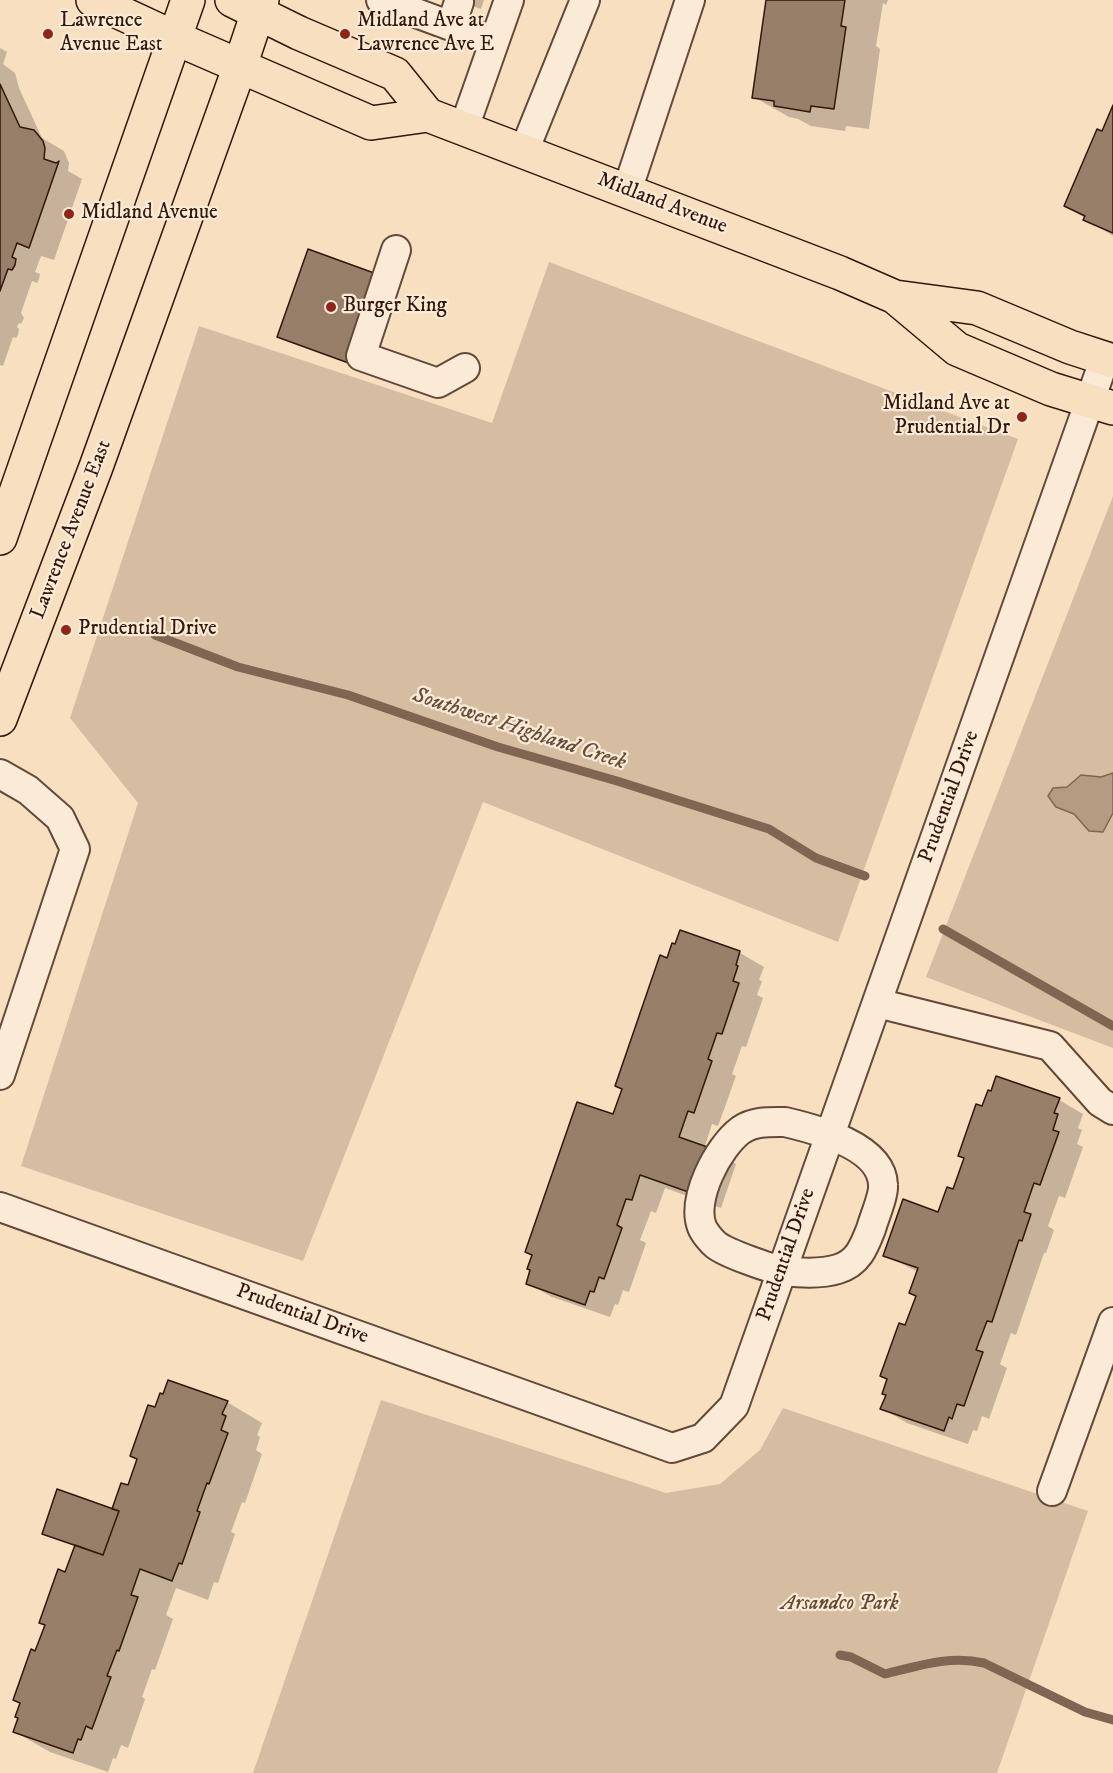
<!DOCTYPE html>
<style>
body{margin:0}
canvas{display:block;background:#f7dfc0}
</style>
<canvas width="1113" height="1773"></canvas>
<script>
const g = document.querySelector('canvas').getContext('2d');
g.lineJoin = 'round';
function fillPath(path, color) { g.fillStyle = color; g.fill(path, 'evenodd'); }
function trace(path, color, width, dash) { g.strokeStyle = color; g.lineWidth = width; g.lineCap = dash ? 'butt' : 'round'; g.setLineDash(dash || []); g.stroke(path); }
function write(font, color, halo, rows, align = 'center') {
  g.font = font + ' "IM FELL DW Pica",serif'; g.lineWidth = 4.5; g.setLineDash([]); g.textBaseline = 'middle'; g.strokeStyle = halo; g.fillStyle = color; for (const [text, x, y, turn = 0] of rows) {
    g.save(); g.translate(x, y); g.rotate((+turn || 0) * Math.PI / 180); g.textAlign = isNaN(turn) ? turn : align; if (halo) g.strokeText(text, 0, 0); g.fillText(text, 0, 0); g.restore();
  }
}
fillPath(new Path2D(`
 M 549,262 L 1018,439 L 838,942 L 483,802 L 303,1261 L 21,1166 L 138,803 L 70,718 L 199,326 L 492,423 Z
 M 1113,496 L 1113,1048 L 926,977 Z
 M 381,1400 L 666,1493 L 720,1484 L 760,1450 L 783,1408 L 1088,1511 L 997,1773 L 253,1773 Z`), '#d6bda1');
const water = new Path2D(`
 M 1113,773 L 1113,813 L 1103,832 L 1089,831 L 1074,814 L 1056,807 L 1048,796 L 1053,788 L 1067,787 L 1081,775 L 1101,777 Z`);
fillPath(water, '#b49b82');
trace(water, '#806652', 1.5);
fillPath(new Path2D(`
 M 455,0 L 484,0 L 481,9 Z
 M 768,0 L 888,0 L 886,5 L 883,3 L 876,46 L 880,49 L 869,129 L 846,126 L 845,131 L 811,126 L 798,119 L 789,117 L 754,97 Z
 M 0,48 L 7,52 L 3,64 L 15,73 L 19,88 L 42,138 L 64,151 L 69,163 L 68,171 L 82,179 L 54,260 L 41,256 L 35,272 L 40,274 L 39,279 L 37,283 L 32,281 L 21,313 L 24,318 L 21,324 L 19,323 L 17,327 L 19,329 L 18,335 L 16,338 L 13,337 L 3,366 L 0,365 Z
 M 1113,109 L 1113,236 L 1066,206 Z
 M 681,932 L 740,953 L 764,967 L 759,980 L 762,981 L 757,995 L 763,998 L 746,1047 L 742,1046 L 732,1074 L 736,1076 L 718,1126 L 712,1124 L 705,1146 L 736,1164 L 721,1208 L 665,1188 L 656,1213 L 651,1211 L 640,1240 L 646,1243 L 629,1292 L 623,1290 L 618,1305 L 615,1304 L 610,1317 L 552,1297 L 527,1283 L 614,1116 L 668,959 L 676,946 Z
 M 1059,1100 L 1083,1114 L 1078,1128 L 1082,1130 L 1077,1144 L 1083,1147 L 1065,1198 L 1059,1196 L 1048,1226 L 1054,1230 L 1046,1253 L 1044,1253 L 1016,1335 L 1011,1333 L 1000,1364 L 1007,1368 L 989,1419 L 982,1416 L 977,1431 L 973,1430 L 968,1444 L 907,1423 L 883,1409 L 906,1327 L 918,1296 L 918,1272 L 885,1255 L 939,1213 L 954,1190 L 983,1108 Z
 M 227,1402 L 262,1423 L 257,1435 L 260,1437 L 256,1450 L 262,1454 L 245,1503 L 242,1502 L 231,1532 L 235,1534 L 218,1583 L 214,1582 L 208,1600 L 176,1588 L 166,1615 L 173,1619 L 155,1670 L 152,1669 L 142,1697 L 145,1699 L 128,1748 L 121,1745 L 116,1759 L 113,1758 L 108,1772 L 50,1752 L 15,1732 L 36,1653 L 66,1573 L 129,1487 L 156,1409 Z`), '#0003');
trace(new Path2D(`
 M 155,635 L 238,667 L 348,695 L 498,747 L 617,781 L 769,829 L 816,858 L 865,876
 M 943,929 L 1113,1026
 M 840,1655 L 851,1657 L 885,1674 C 918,1666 950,1655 984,1663 L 1085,1712 L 1113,1720`), '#806652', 9);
const building = new Path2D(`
 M 766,0 L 845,0 L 841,26 L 846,27 L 834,109 L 811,106 L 810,112 L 774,106 L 774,101 L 752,98 Z
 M 0,84 L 20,127 L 34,130 L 43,141 L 45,148 L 44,159 L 56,163 L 59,161 L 29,248 L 17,243 L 12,257 L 16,259 L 15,265 L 12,270 L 8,269 L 0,291 Z
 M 1113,105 L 1113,233 L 1083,220 L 1085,216 L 1064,206 L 1097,129 L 1102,131 Z
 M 308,249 L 385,277 L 354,365 L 277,337 Z
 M 680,930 L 740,951 L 736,965 L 738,966 L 733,981 L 739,983 L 722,1034 L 717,1033 L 708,1059 L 712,1061 L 694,1113 L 688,1111 L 679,1137 L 713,1149 L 697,1195 L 640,1175 L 632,1200 L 626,1199 L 617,1225 L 622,1228 L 604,1279 L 599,1277 L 594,1292 L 590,1291 L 585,1305 L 526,1284 L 530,1270 L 527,1269 L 532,1255 L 525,1252 L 577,1102 L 613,1114 L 622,1089 L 615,1086 L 660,955 L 667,958 L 672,943 L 675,944 Z
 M 996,1076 L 1060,1098 L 1054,1113 L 1058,1114 L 1053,1130 L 1059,1132 L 1040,1185 L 1034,1183 L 1024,1212 L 1031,1214 L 1022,1241 L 1019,1240 L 992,1322 L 987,1321 L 976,1350 L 983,1352 L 964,1406 L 957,1404 L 952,1419 L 949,1417 L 944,1431 L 880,1409 L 886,1395 L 882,1394 L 887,1379 L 880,1376 L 899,1323 L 905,1325 L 916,1296 L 909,1293 L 918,1268 L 883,1256 L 903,1199 L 938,1212 L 947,1187 L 953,1189 L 964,1158 L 958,1156 L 976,1104 L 982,1106 L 988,1090 L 991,1091 Z
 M 168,1380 L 228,1401 L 222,1414 L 226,1416 L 221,1430 L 228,1433 L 209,1484 L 207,1483 L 197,1511 L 200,1512 L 182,1564 L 179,1563 L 172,1581 L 140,1569 L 131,1595 L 138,1597 L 119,1651 L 117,1650 L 107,1676 L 111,1677 L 92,1729 L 86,1726 L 81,1740 L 78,1739 L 73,1753 L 13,1732 L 18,1718 L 15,1717 L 20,1703 L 13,1700 L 31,1649 L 35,1651 L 45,1625 L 39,1623 L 58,1569 L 65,1572 L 75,1545 L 103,1555 L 119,1511 L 112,1509 L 121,1483 L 128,1485 L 137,1459 L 130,1456 L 148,1405 L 155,1407 L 160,1393 L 163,1394 Z
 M 57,1489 L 119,1511 L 103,1555 L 42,1534 Z`);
fillPath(building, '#987f69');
trace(building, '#32170a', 1.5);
const minor = new Path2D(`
 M 381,0 L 494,42
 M 451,26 L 459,2
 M 464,128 L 509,0
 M 524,151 L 585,0
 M 627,191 L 690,0
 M 396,250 L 361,356 L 438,383 L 465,368
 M 0,774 L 28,790 L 60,818 L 75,849 L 0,1075
 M 877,1003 L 1050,1046 L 1100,1102 L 1113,1110
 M 785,1122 C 815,1129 882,1146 883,1185 C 884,1195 874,1218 871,1229 C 864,1247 858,1263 838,1269 C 822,1274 801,1273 784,1271 C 771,1269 726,1253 716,1245 C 711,1241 704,1232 702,1227 C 691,1199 718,1147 741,1130 C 754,1121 770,1122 785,1122 Z
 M 0,1207 L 672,1448 L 703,1438 L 734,1406 L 1105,358
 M 1052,1491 L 1113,1322`);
const major = new Path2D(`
 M 93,0 L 175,38 L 371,123 L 428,115 L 840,273 L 895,297 L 977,308 L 1070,347 L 1113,361
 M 232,0 L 299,33 L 395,74 L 428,115
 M 895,297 L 957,349 L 1051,389 L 1113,408
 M 0,538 L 188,0
 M 0,719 L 96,467 L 240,66 L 262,0`);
trace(minor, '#634938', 32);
trace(major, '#32170a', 36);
trace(minor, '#faead6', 28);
trace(major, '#f7dfc0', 33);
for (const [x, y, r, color] of [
 [48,34,6,"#8f2418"],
 [345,34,6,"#8f2418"],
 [69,214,6,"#8f2418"],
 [331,307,6,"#8f2418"],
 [1022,417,6,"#8f2418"],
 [66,630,6,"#8f2418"]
]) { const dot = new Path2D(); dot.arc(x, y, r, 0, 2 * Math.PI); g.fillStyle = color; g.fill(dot); trace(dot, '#faead6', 2); }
write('21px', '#32170a', '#faead6', [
 ["Lawrence",60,22],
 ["Avenue East",60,46],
 ["Midland Ave at",357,22],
 ["Lawrence Ave E",357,46],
 ["Midland Avenue",81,214],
 ["Burger King",343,307],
 ["Midland Ave at",1010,405,"right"],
 ["Prudential Dr",1010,429,"right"],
 ["Prudential Drive",78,630]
], 'left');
write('21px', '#32170a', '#faead6', [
 ["Midland Avenue",662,204,21],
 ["Lawrence Avenue East",72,530,-69],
 ["Prudential Drive",950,797,-70],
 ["Prudential Drive",787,1255,-71],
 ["Prudential Drive",302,1315,20]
]);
write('italic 21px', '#634937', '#faead6', [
 ["Arsandco Park",840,1605]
]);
write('italic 22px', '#664c3a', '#faead6', [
 ["Southwest Highland Creek",519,730,18]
]);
</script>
